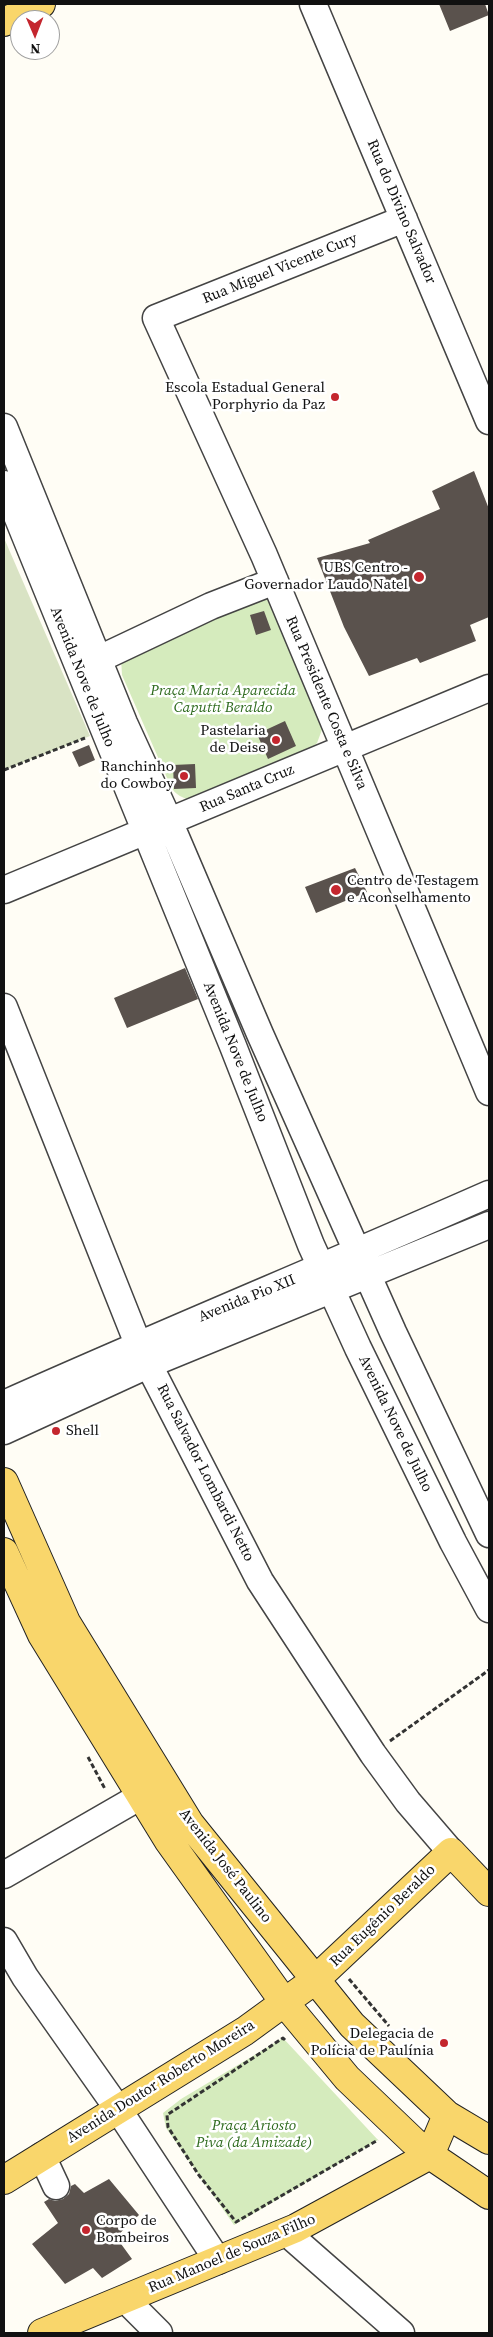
<!DOCTYPE html>
<meta charset="utf-8">
<style>
body{margin:0}
#map{position:relative;width:493px;height:2337px;overflow:hidden;background:#fffdf5;font-family:"Source Serif 4",serif}
canvas{display:block}
.frame{position:absolute;inset:0;border:5px solid #111;pointer-events:none}
.north{position:absolute;left:10px;top:10px;width:50px;height:50px;box-sizing:border-box;background:#fff;border:1px solid #a0a0a0;border-radius:50%;rotate:179deg;font-size:14px;font-weight:700;line-height:20px;text-align:center;color:#111}
.north::after{content:'';display:block;margin:auto;width:18px;height:22px;background:#c4262e;clip-path:polygon(50% 0,100% 100%,50% 72%,0 100%)}
</style>
<div id="map">
<canvas width="493" height="2337"></canvas>
<div class="frame"></div>
<div class="north">N</div>
</div>
<script>
const g = document.querySelector('canvas').getContext('2d');
g.lineJoin = 'round';
function fillPath(path, color) { g.fillStyle = color; g.fill(path, 'evenodd'); }
function trace(path, color, width, dash) { g.strokeStyle = color; g.lineWidth = width; g.lineCap = dash ? 'butt' : 'round'; g.setLineDash(dash || []); g.stroke(path); }
function write(font, color, halo, rows, align = 'center') {
  g.font = font + ' "Source Serif 4",serif'; g.lineWidth = 5; g.setLineDash([]); g.textBaseline = 'middle'; g.strokeStyle = halo; g.fillStyle = color; for (const [text, x, y, turn = 0] of rows) {
    g.save(); g.translate(x, y); g.rotate((+turn || 0) * Math.PI / 180); g.textAlign = isNaN(turn) ? turn : align; if (halo) g.strokeText(text, 0, 0); g.fillText(text, 0, 0); g.restore();
  }
}
fillPath(new Path2D(`
 M 257,596 L 268,597 L 323,727 L 317,743 L 311,749 L 191,800 C 182,798 176,795 171,787 L 122,675 L 121,658 Z
 M 283,2038 L 378,2140 L 234,2225 L 166,2128 L 163,2113 L 181,2099 Z`), '#d5ebbd');
fillPath(new Path2D(`
 M 4,538 L 90,736 L 4,770 Z`), '#d9e3c4');
fillPath(new Path2D(`
 M 439,4 L 485,4 L 489,15 L 450,31 Z
 M 474,471 L 489,509 L 489,617 L 470,625 L 476,641 L 420,663 L 417,658 L 369,676 L 344,627 L 317,558 L 370,543 L 368,540 L 440,509 L 432,491 Z
 M 264,611 L 271,630 L 256,635 L 250,615 Z
 M 285,721 L 296,746 L 268,759 L 257,734 Z
 M 89,745 L 95,760 L 79,767 L 72,752 Z
 M 195,764 L 196,788 L 174,789 L 173,765 Z
 M 355,868 L 367,892 L 316,913 L 305,887 Z
 M 185,968 L 198,999 L 127,1028 L 114,998 Z
 M 109,2179 L 139,2215 L 116,2237 L 132,2259 L 102,2278 L 93,2268 L 65,2284 L 32,2244 L 58,2223 L 44,2202 L 49,2199 L 55,2201 L 63,2199 L 69,2194 L 71,2186 L 75,2184 L 84,2193 Z`), '#5a524d');
const minor = new Path2D(`
 M 313,4 L 489,421
 M 404,219 L 156,318 L 264,555 L 489,1092
 M 4,427 L 124,723 L 169,821 L 260,1034 L 393,1332 L 489,1534
 M 4,484 L 233,1046 L 311,1245 L 358,1348 L 453,1542 L 489,1609
 M 99,659 L 211,606 L 275,581
 M 4,890 L 489,688
 M 4,1007 L 138,1344 L 260,1581 L 373,1754 L 408,1802 L 451,1852
 M 4,1404 C 165,1332 328,1265 489,1194
 M 4,1431 L 150,1364 L 489,1225
 M 4,1875 L 141,1796
 M 4,1941 L 25,1977 L 118,2109 L 218,2261
 M 42,2156 L 56,2186
 M 287,2233 L 401,2333
 M 125,2299 L 159,2333`);
const major = new Path2D(`
 M 4,22 L 41,4
 M 4,1482 L 66,1622 L 190,1824 L 352,2025 L 447,2115 L 489,2140
 M 4,1552 L 42,1635 L 168,1840 L 284,2002 L 347,2078 L 413,2141 L 430,2155 L 489,2195
 M 4,2180 L 245,2031 L 315,1980 L 451,1852 L 489,1892
 M 42,2333 L 296,2228 L 430,2155 L 447,2115`);
trace(minor, '#444', 29);
trace(major, '#222', 30);
trace(new Path2D(`
 M 4,770 L 85,738
 M 390,1741 L 489,1670
 M 88,1757 L 105,1789
 M 349,1979 L 389,2026
 M 285,2040 L 283,2038 L 167,2115 L 168,2127 L 198,2174 L 236,2222 L 378,2140`), '#333', 3, [5, 2.5]);
trace(minor, '#fff', 26);
trace(major, '#f9d66b', 28);
for (const [x, y, r, color] of [
 [335,397,5,"#c4262e"],
 [419,577,6,"#c4262e"],
 [276,740,5,"#c4262e"],
 [184,776,5,"#c4262e"],
 [336,890,6,"#c4262e"],
 [56,1431,5,"#c4262e"],
 [444,2043,5,"#c4262e"],
 [86,2230,5,"#c4262e"]
]) { const dot = new Path2D(); dot.arc(x, y, r, 0, 2 * Math.PI); g.fillStyle = color; g.fill(dot); trace(dot, '#fff', 2); }
write('15px', '#111', '#fff', [
 ["Rua do Divino Salvador",401,212,67],
 ["Rua Miguel Vicente Cury",280,269,-22],
 ["Avenida Nove de Julho",82,677,68],
 ["Rua Presidente Costa e Silva",326,703,67],
 ["Rua Santa Cruz",247,789,-23],
 ["Avenida Nove de Julho",235,1052,68],
 ["Avenida Pio XII",247,1299,-22],
 ["Avenida Nove de Julho",395,1424,64],
 ["Rua Salvador Lombardi Netto",205,1473,63],
 ["Avenida José Paulino",225,1866,52],
 ["Rua Eugênio Beraldo",383,1916,-44],
 ["Avenida Doutor Roberto Moreira",161,2082,-32],
 ["Rua Manoel de Souza Filho",232,2254,-23]
]);
write('15px', '#111', '#fff', [
 ["Escola Estadual General",325,388],
 ["Porphyrio da Paz",325,405],
 ["UBS Centro -",408,568],
 ["Governador Laudo Natel",408,585],
 ["Pastelaria",266,731],
 ["de Deise",266,748],
 ["Ranchinho",174,767],
 ["do Cowboy",174,784],
 ["Centro de Testagem",347,881,"left"],
 ["e Aconselhamento",347,898,"left"],
 ["Shell",66,1431,"left"],
 ["Delegacia de",434,2034],
 ["Polícia de Paulínia",434,2051],
 ["Corpo de",96,2221,"left"],
 ["Bombeiros",96,2238,"left"]
], 'right');
write('italic 15px', '#2f6b1f', '#fff', [
 ["Praça Maria Aparecida",223,691],
 ["Caputti Beraldo",223,708],
 ["Praça Ariosto",254,2126],
 ["Piva (da Amizade)",254,2143]
]);
</script>
